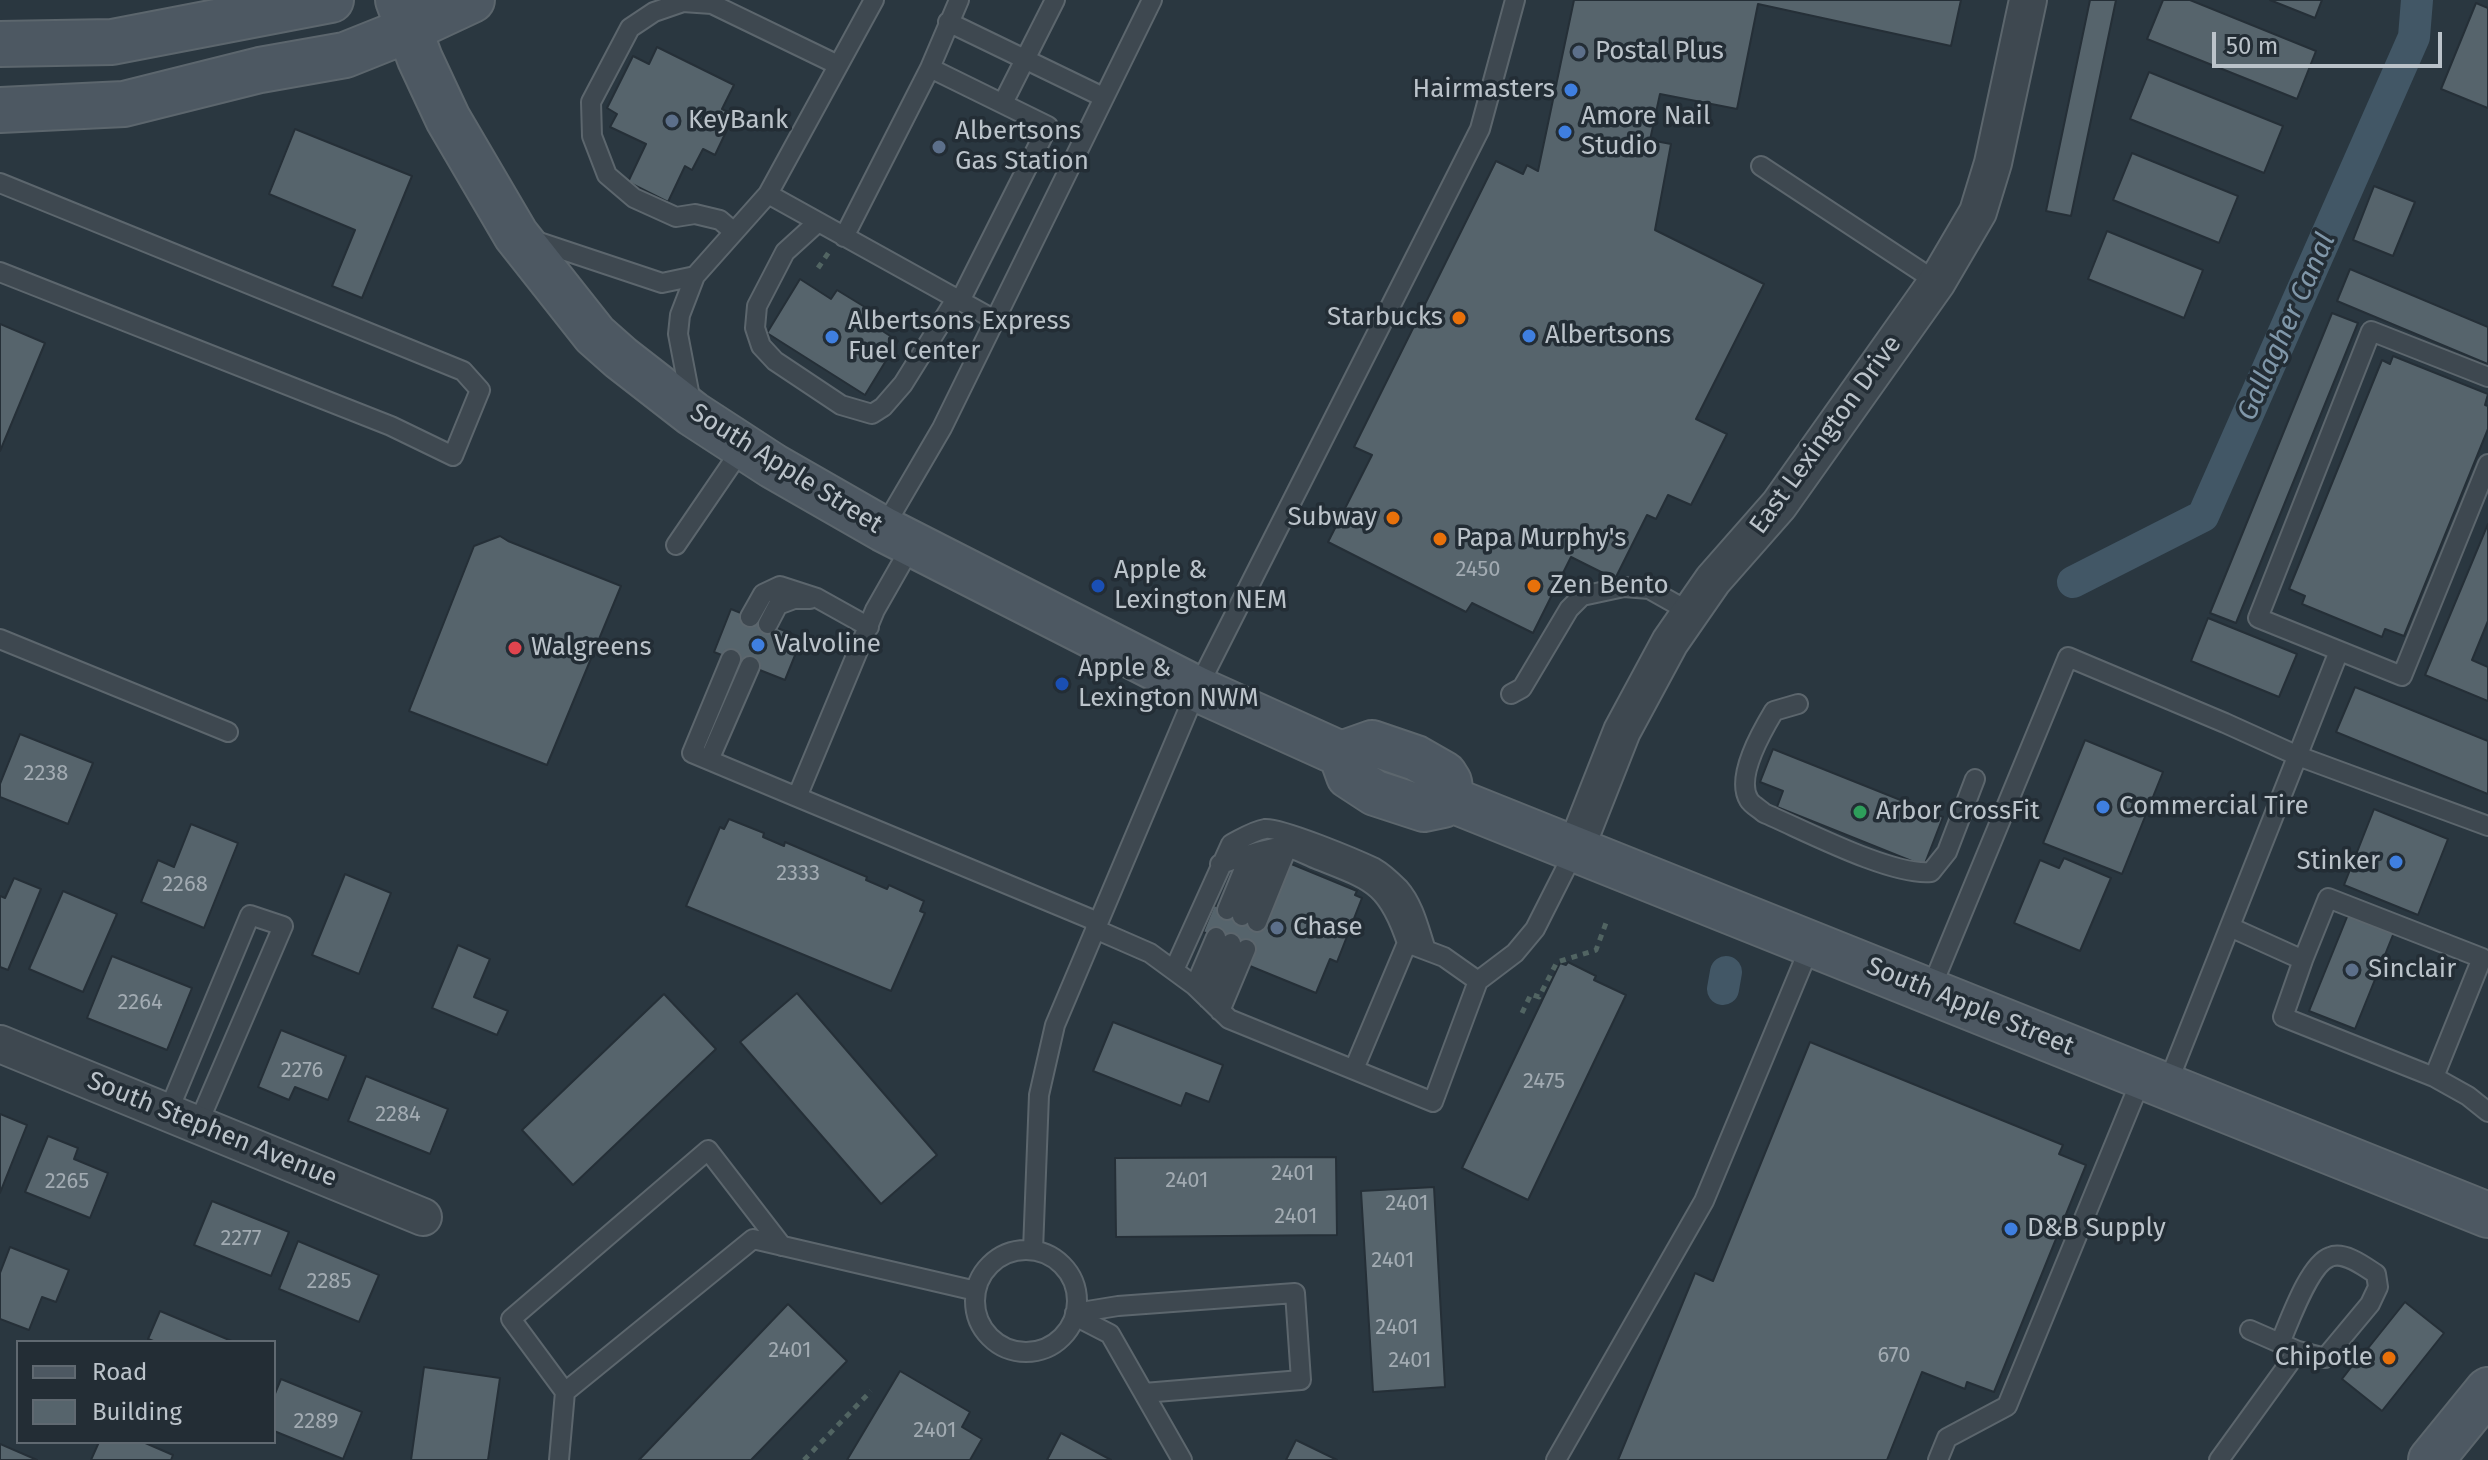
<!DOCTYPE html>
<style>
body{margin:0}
#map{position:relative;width:2488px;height:1460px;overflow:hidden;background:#2a3740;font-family:"Fira Sans",sans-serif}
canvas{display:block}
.legend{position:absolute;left:16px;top:1340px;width:260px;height:104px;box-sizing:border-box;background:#232d35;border:2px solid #606971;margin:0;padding:10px 14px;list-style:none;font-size:24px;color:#bbc3ca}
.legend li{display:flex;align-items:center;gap:16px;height:40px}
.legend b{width:40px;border:2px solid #606971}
.scale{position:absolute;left:2212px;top:32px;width:230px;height:36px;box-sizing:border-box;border:4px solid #bbc3ca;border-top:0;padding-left:10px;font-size:24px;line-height:28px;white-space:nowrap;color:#bbc3ca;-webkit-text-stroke:6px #232d35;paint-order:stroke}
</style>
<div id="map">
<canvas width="2488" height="1460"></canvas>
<ul class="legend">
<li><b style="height:10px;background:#4d5862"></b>Road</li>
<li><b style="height:22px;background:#56646c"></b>Building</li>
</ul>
<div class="scale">50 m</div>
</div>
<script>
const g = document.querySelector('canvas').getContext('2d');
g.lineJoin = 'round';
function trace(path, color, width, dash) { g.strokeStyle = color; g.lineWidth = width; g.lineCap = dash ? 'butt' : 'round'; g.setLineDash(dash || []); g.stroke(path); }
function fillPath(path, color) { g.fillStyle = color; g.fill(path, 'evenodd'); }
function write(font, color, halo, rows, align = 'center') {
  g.font = font + ' "Fira Sans",sans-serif'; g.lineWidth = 7; g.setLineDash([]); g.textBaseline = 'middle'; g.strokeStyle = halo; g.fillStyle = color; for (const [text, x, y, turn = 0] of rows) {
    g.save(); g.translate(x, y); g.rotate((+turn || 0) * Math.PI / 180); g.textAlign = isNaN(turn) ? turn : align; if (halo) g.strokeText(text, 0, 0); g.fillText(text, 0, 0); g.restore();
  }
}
trace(new Path2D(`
 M 2073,582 L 2203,516 L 2414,37 L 2417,0
 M 1723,989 L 1726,972`), '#425766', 32);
const building = new Path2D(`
 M 1574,0 L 1961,0 L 1951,46 L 1758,4 L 1737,109 L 1660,94 L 1650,140 L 1671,144 L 1655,230 L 1764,284 L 1696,419 L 1727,434 L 1691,505 L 1668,495 L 1656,519 L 1647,515 L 1615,579 L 1571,557 L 1533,633 L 1472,603 L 1466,612 L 1328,542 L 1372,455 L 1354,447 L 1496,161 L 1523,174 L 1527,165 L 1538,171 Z
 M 2090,0 L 2116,0 L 2071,216 L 2046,211 Z
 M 2163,0 L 2190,0 L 2316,51 L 2297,99 L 2147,39 Z
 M 2270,0 L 2322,0 L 2315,18 Z
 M 2476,3 L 2488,8 L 2488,108 L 2441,89 Z
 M 657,47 L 734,85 L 722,109 L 734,115 L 715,155 L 703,149 L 692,170 L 685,166 L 668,202 L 628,182 L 646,144 L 610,127 L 617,114 L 607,108 L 633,56 L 649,64 Z
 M 2149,72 L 2283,126 L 2264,173 L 2130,119 Z
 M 295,129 L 412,176 L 362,298 L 332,286 L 355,230 L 269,194 Z
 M 2132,153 L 2238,196 L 2219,243 L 2113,200 Z
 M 2374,186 L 2415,202 L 2393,256 L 2353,240 Z
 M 2107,231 L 2203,270 L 2184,318 L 2088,279 Z
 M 2350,269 L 2488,327 L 2488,364 L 2337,301 Z
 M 800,279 L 831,299 L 837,290 L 873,312 L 867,321 L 898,341 L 865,395 L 767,333 Z
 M 2332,313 L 2358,323 L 2236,623 L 2210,613 Z
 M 0,324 L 45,343 L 0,451 Z
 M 2393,356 L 2488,394 L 2485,405 L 2488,406 L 2488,429 L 2404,636 L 2385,629 L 2382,637 L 2302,604 L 2305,596 L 2289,589 L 2382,360 L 2390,364 Z
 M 2488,524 L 2488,621 L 2472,660 L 2488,667 L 2488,701 L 2425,675 Z
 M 500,536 L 508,541 L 621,586 L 547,765 L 409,711 L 474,546 Z
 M 731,609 L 802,638 L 785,680 L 714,652 Z
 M 2208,618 L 2297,654 L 2279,697 L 2191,661 Z
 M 2355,687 L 2488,741 L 2488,794 L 2336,732 Z
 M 20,734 L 93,763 L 68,824 L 0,797 L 0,784 Z
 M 2085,740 L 2163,772 L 2122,874 L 2043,843 Z
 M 1773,749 L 1943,817 L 1924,866 L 1777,807 L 1783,791 L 1760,782 Z
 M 2374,809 L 2448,839 L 2418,915 L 2344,885 Z
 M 729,819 L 764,833 L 763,837 L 784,846 L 785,842 L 867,877 L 866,880 L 887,889 L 889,885 L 924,901 L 920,911 L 925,913 L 891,991 L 686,906 L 720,827 L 724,829 Z
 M 191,824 L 238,843 L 204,928 L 141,902 L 158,860 L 174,867 Z
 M 2064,858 L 2111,878 L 2080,951 L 2014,923 L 2040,860 L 2059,868 Z
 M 1289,863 L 1357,891 L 1355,895 L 1362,898 L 1337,962 L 1330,959 L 1316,993 L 1245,964 L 1250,951 L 1203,932 L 1214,905 L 1264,925 Z
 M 345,874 L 391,893 L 359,974 L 312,955 Z
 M 14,878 L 41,889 L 8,970 L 0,967 L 0,896 L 5,898 Z
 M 63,891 L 117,914 L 83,992 L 29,969 Z
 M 2349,912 L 2395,930 L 2355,1029 L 2309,1011 Z
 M 458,945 L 490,959 L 474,997 L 508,1011 L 497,1035 L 432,1008 Z
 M 112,956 L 192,988 L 167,1050 L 87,1018 Z
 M 1568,962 L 1596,976 L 1594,980 L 1626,995 L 1528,1200 L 1462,1168 L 1560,963 L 1566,965 Z
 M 797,993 L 937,1155 L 881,1204 L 740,1042 Z
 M 664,994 L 716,1049 L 573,1185 L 522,1130 Z
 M 1113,1022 L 1223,1065 L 1209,1102 L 1186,1093 L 1181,1106 L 1093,1071 Z
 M 281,1030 L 346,1056 L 328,1100 L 295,1087 L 289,1100 L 258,1087 Z
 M 1810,1042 L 2063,1145 L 2059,1154 L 2086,1165 L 1994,1392 L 1967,1382 L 1965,1389 L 1922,1372 L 1887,1460 L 1618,1460 L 1695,1273 L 1713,1281 Z
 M 366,1076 L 448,1109 L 430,1154 L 348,1121 Z
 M 0,1114 L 27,1125 L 0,1193 Z
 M 48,1136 L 78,1148 L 74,1159 L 108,1173 L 90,1218 L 25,1192 Z
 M 1336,1157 L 1337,1235 L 1116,1237 L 1115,1158 Z
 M 1434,1187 L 1445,1387 L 1373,1392 L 1361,1191 Z
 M 212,1201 L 289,1232 L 271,1276 L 194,1245 Z
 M 298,1241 L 379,1275 L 359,1322 L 279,1289 Z
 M 10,1247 L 69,1270 L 56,1302 L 42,1297 L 29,1330 L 0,1319 L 0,1273 Z
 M 2405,1302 L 2444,1333 L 2382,1411 L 2342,1379 L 2352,1366 L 2349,1363 L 2361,1349 L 2365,1352 Z
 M 788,1304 L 847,1361 L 751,1460 L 639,1460 Z
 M 160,1311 L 234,1342 L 156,1342 L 148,1339 Z
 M 424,1367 L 500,1378 L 488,1460 L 411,1460 Z
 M 900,1371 L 970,1412 L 962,1427 L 982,1439 L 970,1460 L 847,1460 Z
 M 281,1379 L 362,1412 L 343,1459 L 274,1431 L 274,1396 Z
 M 1061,1433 L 1111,1460 L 1047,1460 Z
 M 1296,1440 L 1337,1460 L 1286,1460 Z
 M 99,1442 L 143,1442 L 173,1455 L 171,1460 L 91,1460 Z
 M 0,1444 L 37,1460 L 0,1460 Z`);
fillPath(building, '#56646c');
trace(building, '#252f37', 2);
const lane = new Path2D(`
 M 948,22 L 1103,97
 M 930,68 L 959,0
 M 1003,103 L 1055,0
 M 1761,166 L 1937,282
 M 0,183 L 463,371 L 480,390 L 453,456 L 391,426 L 0,272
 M 768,194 L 995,320
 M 818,222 L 785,252 L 757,306 L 755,328 L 761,346 L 775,361 L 841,405 L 872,414 L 883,407 L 903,384 L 956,299
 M 734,232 L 720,220 L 695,214 L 676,217 L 634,198 L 607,175 L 592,136 L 591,102 L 630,28 L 654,12 L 683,2 L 712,4 L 838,65
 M 844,237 L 930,68 L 1048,126 L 960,301
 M 533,240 L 662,283 L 695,276
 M 2488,377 L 2371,331 L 2258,618 L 2402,676 L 2488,464
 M 691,402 L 678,334 L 680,315 L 695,276 L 768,194 L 874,0
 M 883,529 L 942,428 L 1152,0
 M 676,545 L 743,447
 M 912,545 L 875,610 L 797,797 L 1098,922
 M 750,617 L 763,594 L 780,586 L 817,598 L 869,627
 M 768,624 L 778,605 L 794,599 L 810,599
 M 0,639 L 228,732
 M 731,659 L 692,753 L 797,797
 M 1511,694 L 1522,688 L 1569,609 L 1582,596 L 1624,587 L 1649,589 L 1690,612
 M 1798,704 L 1774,711 C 1762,731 1735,777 1749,800 C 1752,805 1760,809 1764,813 C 1804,830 1891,876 1931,872 L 1947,852 L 1975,779
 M 709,760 L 750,666
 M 1220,864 C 1240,858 1261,849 1281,847 C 1291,846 1306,855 1316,859 C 1371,881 1387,883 1407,943
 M 1227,910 L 1244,869 L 1260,856
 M 1242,916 L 1268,852
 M 1257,922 L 1287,848
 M 2230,927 L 2303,960 L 2328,898 L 2482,958 L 2434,1077 L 2283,1017 L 2303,960
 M 1095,929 L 1150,953 L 1195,986 L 1229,1019 L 1433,1102 L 1478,981 L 1515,953 L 1535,929 L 1575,850
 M 1174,970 L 1231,844 C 1241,839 1253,831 1265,829 C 1280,827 1358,860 1375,868 C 1384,873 1392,881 1399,888 C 1414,905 1419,929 1426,950
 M 1195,986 L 1216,937
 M 1930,991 L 2068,657 L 2225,723 L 2298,756 L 2488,826
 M 1208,999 L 1231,943
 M 1220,1011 L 1246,949
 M 1354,1069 L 1407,943 L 1444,957 L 1478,981
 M 2434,1077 L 2468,1096 L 2488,1112
 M 2167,1085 L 2339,651
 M 168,1112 L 250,915 L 283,926 L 198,1124
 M 1033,1250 L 1039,1095 L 1055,1025 L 1197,689 L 1480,129 L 1515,0
 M975 1301a51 51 0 1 1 102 0a51 51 0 1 1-102 0Z
 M 1075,1313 L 1118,1306 L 1295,1293 L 1301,1380 L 1144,1393
 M 1075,1316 L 1110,1334 L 1182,1460
 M 2280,1343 C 2289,1323 2309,1264 2330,1257 C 2344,1251 2364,1266 2376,1274 L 2378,1287 L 2370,1304 L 2325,1358 L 2298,1351
 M 565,1392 L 511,1319 L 708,1150 L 782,1246
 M 559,1460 L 565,1392 L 753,1239 L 976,1291
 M 1556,1460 L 1704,1201 L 1811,944
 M 1938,1460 L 1947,1438 L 2007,1406 L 2143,1075
 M 2219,1460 L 2298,1351 L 2250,1330`);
const street = new Path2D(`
 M 1575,850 L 1622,731 L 1670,642 L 1713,580 L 1779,505 L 1937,282 L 1978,212 L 1993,163 L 2028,0
 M 0,1044 L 423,1217`);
const secondary = new Path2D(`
 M 398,0 L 420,59 L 448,119 L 516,235 L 595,335 L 621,358 L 693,414 L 773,466 L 883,529 L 1197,689 L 1341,754 L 1372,743 L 1416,758 L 1444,774 L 1449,782 L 1452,800
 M 0,44 L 112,42 L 331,0
 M 0,110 L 124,104 L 260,70 L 345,55 L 410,29 L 472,0
 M 1341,754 L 1349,776 L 1375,793 L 1424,809 L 1443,805 L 1452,800
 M 1452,800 L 2488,1215
 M 2431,1460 L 2488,1390`);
trace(lane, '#5c666d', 22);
trace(street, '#5c666d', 40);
trace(secondary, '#5c666d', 48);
trace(new Path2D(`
 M 818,268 L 829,252
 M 1522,1013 L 1531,994 L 1539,997 L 1557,962 L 1596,950 L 1606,923
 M 804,1460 L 871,1391`), '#516462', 5, [6, 6]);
trace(lane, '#3e4850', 18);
trace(street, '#3e4850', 36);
trace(secondary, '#4d5862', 44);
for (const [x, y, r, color] of [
 [1579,52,8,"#5c6f8a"],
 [1571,90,8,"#3f7fe0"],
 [672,121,8,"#5c6f8a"],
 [1565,132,8,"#3f7fe0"],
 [939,147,8,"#5c6f8a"],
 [1459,318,8,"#e8710a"],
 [1529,336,8,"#3f7fe0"],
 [832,337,8,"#3f7fe0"],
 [1393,518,8,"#e8710a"],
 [1440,539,8,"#e8710a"],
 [1098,586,8,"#1a4fb4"],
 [1534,586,8,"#e8710a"],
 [758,645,8,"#3f7fe0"],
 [515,648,8,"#e0444e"],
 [1062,684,8,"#1a4fb4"],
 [2103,807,8,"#3f7fe0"],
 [1860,812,8,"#2e9e5b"],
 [2396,862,8,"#3f7fe0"],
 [1277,928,8,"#5c6f8a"],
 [2352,970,8,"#5c6f8a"],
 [2011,1229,8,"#3f7fe0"],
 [2389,1358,8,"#e8710a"]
]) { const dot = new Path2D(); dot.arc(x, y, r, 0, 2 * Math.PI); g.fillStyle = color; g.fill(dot); trace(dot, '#232d35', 3); }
write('22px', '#a2abb2', null, [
 ["2450",1478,570],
 ["2238",46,774],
 ["2333",798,874],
 ["2268",185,885],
 ["2264",140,1003],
 ["2276",302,1071],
 ["2475",1544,1082],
 ["2284",398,1115],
 ["2401",1293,1174],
 ["2401",1187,1181],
 ["2265",67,1182],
 ["2401",1407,1204],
 ["2401",1296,1217],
 ["2277",241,1239],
 ["2401",1393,1261],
 ["2285",329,1282],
 ["2401",1397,1328],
 ["2401",790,1351],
 ["670",1894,1356],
 ["2401",1410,1361],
 ["2289",316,1422],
 ["2401",935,1431]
]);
write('26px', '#bbc3ca', '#232d35', [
 ["Postal Plus",1595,52],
 ["Hairmasters",1555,90,"right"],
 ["Amore Nail",1581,117],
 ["Studio",1581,147],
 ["KeyBank",688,121],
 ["Albertsons",955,132],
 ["Gas Station",955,162],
 ["Starbucks",1443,318,"right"],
 ["Albertsons Express",848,322],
 ["Fuel Center",848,352],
 ["Albertsons",1545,336],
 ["Subway",1377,518,"right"],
 ["Papa Murphy's",1456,539],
 ["Apple &",1114,571],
 ["Lexington NEM",1114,601],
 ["Zen Bento",1550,586],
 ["Valvoline",774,645],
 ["Walgreens",531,648],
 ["Apple &",1078,669],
 ["Lexington NWM",1078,699],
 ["Commercial Tire",2119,807],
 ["Arbor CrossFit",1876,812],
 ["Stinker",2380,862,"right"],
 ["Chase",1293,928],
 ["Sinclair",2368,970],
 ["D&B Supply",2027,1229],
 ["Chipotle",2373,1358,"right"]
], 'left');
write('26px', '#bbc3ca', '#232d35', [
 ["East Lexington Drive",1826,435,-54],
 ["South Apple Street",786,469,32],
 ["South Apple Street",1970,1007,22],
 ["South Stephen Avenue",212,1130,22]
]);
write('italic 28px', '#8097a9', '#232d35', [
 ["Gallagher Canal",2287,327,-66]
]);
</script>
